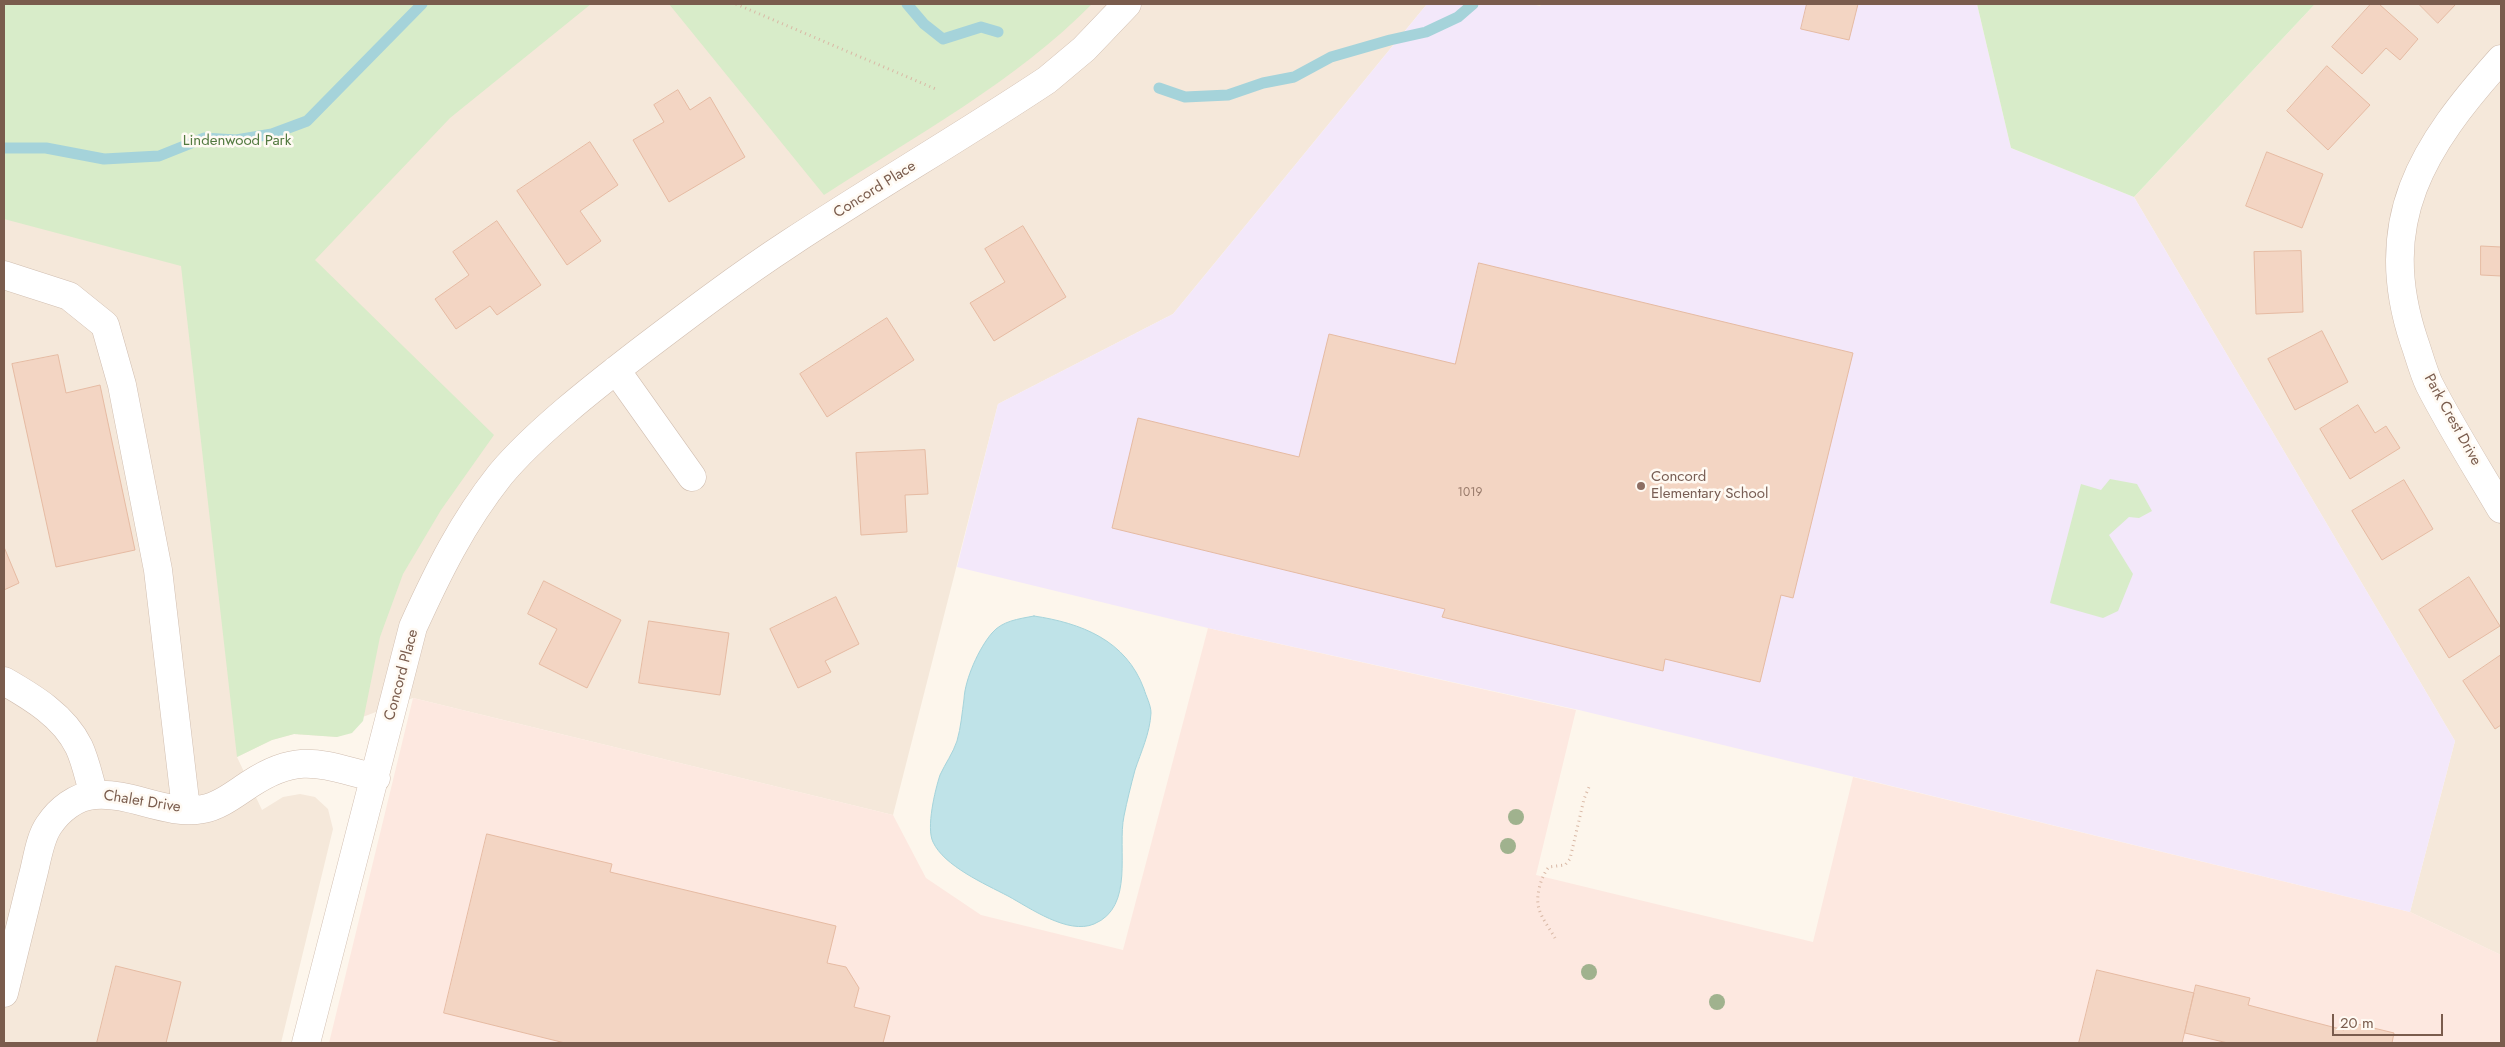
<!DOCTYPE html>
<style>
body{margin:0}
#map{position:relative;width:2505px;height:1047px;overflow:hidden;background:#fdf6ec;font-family:Jost,sans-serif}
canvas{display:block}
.frame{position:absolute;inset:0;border:5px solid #7a5c4d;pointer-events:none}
.scale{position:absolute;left:2332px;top:1014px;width:111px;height:22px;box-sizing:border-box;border:2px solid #7a5c4d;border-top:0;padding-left:6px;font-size:15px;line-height:18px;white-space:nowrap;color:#7a5c4d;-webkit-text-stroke:4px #fffaf3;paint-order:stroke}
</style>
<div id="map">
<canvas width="2505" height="1047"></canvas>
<div class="frame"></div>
<div class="scale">20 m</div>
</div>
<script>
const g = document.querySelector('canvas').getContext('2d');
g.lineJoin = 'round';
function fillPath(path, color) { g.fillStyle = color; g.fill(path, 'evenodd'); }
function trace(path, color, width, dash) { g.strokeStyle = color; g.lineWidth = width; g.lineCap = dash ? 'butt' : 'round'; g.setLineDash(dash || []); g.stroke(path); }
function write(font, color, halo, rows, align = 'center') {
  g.font = font + ' Jost,sans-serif'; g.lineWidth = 5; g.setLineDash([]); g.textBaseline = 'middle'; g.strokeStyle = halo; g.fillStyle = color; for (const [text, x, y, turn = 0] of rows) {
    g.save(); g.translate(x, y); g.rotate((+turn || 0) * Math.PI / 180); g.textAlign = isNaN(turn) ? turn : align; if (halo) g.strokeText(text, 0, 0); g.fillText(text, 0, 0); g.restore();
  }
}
fillPath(new Path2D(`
 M 4,4 L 1427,4 L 1173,314 L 998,404 L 893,815 L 413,698 L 360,718 L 337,737 L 294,734 L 272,740 L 237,757 L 262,810 L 283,797 L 300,794 L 315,797 L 328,809 L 333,829 L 281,1043 L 4,1043 Z
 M 2315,4 L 2501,4 L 2501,955 L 2410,912 L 2455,741 L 2134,197 Z`), '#f5e8da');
fillPath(new Path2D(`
 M 1208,628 L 1576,710 L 1536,875 L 1813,942 L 1853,777 L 2410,912 L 2501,955 L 2501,1043 L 329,1043 L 413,698 L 893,815 L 926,878 L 981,915 L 1123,950 Z`), '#fde8e0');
fillPath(new Path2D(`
 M 1427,4 L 1532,4 L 1540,6 L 1542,4 L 1977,4 L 2011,148 L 2134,197 L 2455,741 L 2410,912 L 1579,710 L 1208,628 L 957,567 L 998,404 L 1173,314 Z`), '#f3e8fa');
fillPath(new Path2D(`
 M 4,4 L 591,4 L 450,118 L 315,260 L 494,435 L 441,510 L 403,574 L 380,637 L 363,721 L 352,733 L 337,737 L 294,734 L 272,740 L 237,757 L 181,266 L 4,219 Z
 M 669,4 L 1092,4 C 1015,82 915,136 824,195 Z
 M 1977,4 L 2315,4 L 2134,197 L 2011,148 Z
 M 2110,479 L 2137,484 L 2152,511 L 2139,518 L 2129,517 L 2109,535 L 2133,574 L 2118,611 L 2103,618 L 2050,603 L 2081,484 L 2101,490 Z`), '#d8ecc9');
const water = new Path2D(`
 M 1034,616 C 1081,623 1126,640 1144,689 C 1146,696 1151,705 1151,713 C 1150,733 1141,752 1135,770 C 1131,785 1127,801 1124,816 C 1117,849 1135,907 1094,924 C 1068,935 1030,908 1008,896 C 985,884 944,866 933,842 C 926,828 935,790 940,775 C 945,764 953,753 957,741 C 961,727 962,713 964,699 C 965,679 979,648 992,633 C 1002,621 1018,619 1034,616 Z`);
fillPath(water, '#bfe3e8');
trace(water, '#a5d3da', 1);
trace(new Path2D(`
 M 907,4 L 924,24 L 943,39 L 981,27 L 998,32
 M 1159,88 L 1185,97 L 1228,95 L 1263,83 L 1294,77 L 1331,57 L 1390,40 L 1426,32 L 1458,17 L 1473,4
 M 4,148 L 46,148 L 104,159 L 159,156 L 204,138 L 236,140 L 272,134 L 307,121 L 422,4`), '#a5d3da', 11);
const building = new Path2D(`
 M 1807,4 L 1858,4 L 1849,40 L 1801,29 Z
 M 2371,4 L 2379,4 L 2418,39 L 2400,60 L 2386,48 L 2362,74 L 2332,47 Z
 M 2419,4 L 2456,4 L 2438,23 Z
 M 2327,66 L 2370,105 L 2328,150 L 2287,111 Z
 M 678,90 L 690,110 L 710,97 L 745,157 L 669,202 L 633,140 L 664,122 L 654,105 Z
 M 590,142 L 618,185 L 580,211 L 601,241 L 567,265 L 517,191 Z
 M 2267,152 L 2323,174 L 2302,228 L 2246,206 Z
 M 497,221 L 541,285 L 497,315 L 490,306 L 456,329 L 435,299 L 469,275 L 453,252 Z
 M 1023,226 L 1066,297 L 994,341 L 970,303 L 1005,282 L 985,249 Z
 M 2481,246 L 2501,247 L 2501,276 L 2481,275 Z
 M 2301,251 L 2303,312 L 2256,314 L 2254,252 Z
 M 1479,263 L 1853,353 L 1793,598 L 1781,595 L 1760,682 L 1665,659 L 1663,671 L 1442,617 L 1445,609 L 1112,528 L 1138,418 L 1299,457 L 1329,334 L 1455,364 Z
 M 887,318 L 914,360 L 827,417 L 800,374 Z
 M 2322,331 L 2348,382 L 2295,410 L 2268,359 Z
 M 58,355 L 66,393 L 100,385 L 135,550 L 56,567 L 12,364 Z
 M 2358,405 L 2375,433 L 2386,426 L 2400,448 L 2350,479 L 2320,429 Z
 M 925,450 L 928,494 L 905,495 L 907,532 L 861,535 L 856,453 Z
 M 2404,480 L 2433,529 L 2382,560 L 2352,511 Z
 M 4,547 L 19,583 L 4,590 Z
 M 2469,577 L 2500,626 L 2449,658 L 2419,610 Z
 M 544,581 L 621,620 L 587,688 L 539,664 L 557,629 L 528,614 Z
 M 836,597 L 859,644 L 825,661 L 831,672 L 798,688 L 770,629 Z
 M 649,621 L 729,633 L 720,695 L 639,683 Z
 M 2501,655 L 2501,725 L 2495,729 L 2463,681 Z
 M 487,834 L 612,864 L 610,872 L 836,926 L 827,963 L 846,967 L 859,988 L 854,1007 L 890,1016 L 883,1043 L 565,1043 L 444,1013 Z
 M 116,966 L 181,982 L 166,1043 L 97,1043 Z
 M 2097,970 L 2194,993 L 2182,1043 L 2079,1043 Z
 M 2196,985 L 2250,998 L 2248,1005 L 2344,1030 L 2345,1021 L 2394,1033 L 2392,1043 L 2228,1043 L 2185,1033 Z`);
fillPath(building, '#f3d5c3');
trace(building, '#e6bba3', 1);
const minor = new Path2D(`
 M 2501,59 C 2423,146 2374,221 2414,341 C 2419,355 2423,371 2429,384 C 2451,427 2477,468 2501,509
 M 4,275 L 69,296 L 105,325 L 122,385 L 158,570 L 186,809
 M 616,370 L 692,477
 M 4,681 C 32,697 64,716 79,747 C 86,762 89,779 94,795
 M 4,993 C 13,955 23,917 32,879 C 37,862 39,839 49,825 C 59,810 76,796 95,795 C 132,792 166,816 203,809 C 220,806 236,793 250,784 C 300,751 322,765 376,778
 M 306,1043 L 413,627 C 438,572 462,523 500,475 C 535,433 594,387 638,353 C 688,315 738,277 790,243 C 875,187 963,136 1047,80 L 1084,49 L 1127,4`);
trace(minor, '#d1beb0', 29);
trace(new Path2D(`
 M 736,4 L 938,90
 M 1555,938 C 1550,929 1542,919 1539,909 C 1535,897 1541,876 1549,867 L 1565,865 L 1570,859 L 1584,799 L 1589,787`), '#d9b8a5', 3, [1, 4]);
trace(minor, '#fff', 28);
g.fillStyle = '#a0b28e';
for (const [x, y] of [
 [1516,817],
 [1508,846],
 [1589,972],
 [1717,1002]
]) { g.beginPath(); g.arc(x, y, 8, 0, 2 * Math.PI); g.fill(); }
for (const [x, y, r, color] of [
 [1641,486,5,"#8d6e63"]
]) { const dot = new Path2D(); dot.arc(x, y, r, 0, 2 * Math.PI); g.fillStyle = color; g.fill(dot); trace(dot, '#fffaf3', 2); }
write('12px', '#987a6a', null, [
 ["1019",1470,493]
]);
write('15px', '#537a41', '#fffaf3', [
 ["Lindenwood Park",237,141]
]);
write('15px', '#7a5c4d', '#fffaf3', [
 ["Concord Place",875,190,-32],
 ["Park Crest Drive",2452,420,61],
 ["Concord Place",402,675,-75],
 ["Chalet Drive",142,802,9]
]);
write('15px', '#785e54', '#fffaf3', [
 ["Concord",1651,477],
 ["Elementary School",1651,494]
], 'left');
</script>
